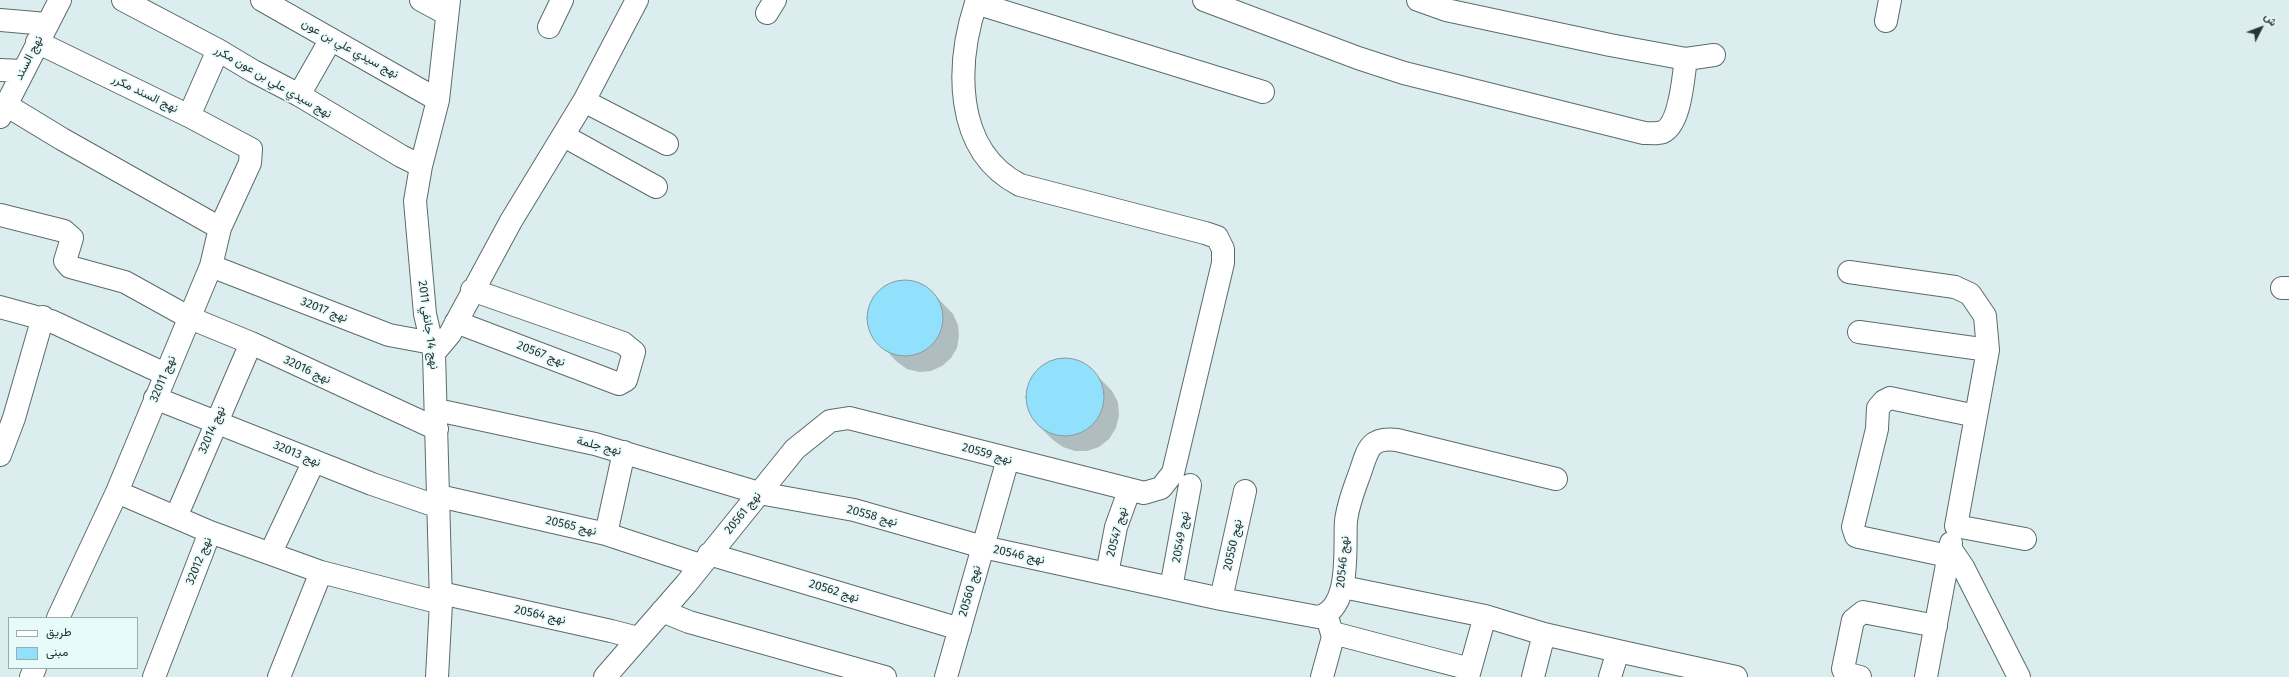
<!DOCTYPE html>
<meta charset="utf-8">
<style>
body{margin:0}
#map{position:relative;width:2289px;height:677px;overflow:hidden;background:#dbedee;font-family:"Fira Sans",Vazirmatn,sans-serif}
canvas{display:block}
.legend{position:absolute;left:8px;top:617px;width:130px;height:52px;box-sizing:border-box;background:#e8fbfb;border:1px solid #9cabab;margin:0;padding:5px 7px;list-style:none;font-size:12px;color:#2b3232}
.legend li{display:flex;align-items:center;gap:8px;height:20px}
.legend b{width:20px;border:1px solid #9cabab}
.north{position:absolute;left:2241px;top:8px;width:40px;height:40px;-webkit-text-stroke:3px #e8fbfb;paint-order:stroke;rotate:48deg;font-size:11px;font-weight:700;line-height:16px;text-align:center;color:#2b3232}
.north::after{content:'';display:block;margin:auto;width:14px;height:18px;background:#2b3232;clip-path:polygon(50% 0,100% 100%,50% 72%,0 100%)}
</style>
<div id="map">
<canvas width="2289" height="677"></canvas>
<ul class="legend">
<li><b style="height:5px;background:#fff"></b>طريق</li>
<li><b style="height:11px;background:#91e0fc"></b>مبنى</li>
</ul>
<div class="north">ش</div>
</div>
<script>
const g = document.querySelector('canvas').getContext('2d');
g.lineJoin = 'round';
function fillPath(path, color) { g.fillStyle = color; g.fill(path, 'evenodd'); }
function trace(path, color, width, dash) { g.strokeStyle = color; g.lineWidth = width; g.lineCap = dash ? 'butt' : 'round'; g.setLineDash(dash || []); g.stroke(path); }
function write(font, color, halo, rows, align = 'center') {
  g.font = font + ' "Fira Sans",Vazirmatn,sans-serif'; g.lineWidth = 3.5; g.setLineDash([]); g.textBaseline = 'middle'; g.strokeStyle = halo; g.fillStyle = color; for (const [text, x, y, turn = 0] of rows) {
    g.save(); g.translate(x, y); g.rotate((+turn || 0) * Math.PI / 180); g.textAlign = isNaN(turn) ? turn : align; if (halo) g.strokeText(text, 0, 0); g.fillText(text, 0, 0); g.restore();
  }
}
fillPath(new Path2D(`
 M 907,281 L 919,283 L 929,289 L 953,314 L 958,325 L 959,336 L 957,348 L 951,358 L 942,366 L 931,371 L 919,372 L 907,369 L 896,361 L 872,335 L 868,323 L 869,310 L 874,298 L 883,288 L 894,282 Z
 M 1062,358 L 1075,360 L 1087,365 L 1112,391 L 1118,402 L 1119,415 L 1116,428 L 1109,439 L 1099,447 L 1087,451 L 1075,451 L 1063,447 L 1053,440 L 1037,424 L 1030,413 L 1026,402 L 1027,389 L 1031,378 L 1039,368 L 1050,361 Z`), '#0003');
const building = new Path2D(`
 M867 318a38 38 0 1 1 76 0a38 38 0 1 1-76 0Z
 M1026 397a39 39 0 1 1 78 0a39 39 0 1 1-78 0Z`);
fillPath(building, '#91e0fc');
trace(building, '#8b9aa0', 1);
const minor = new Path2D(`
 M 123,0 L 218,50 L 253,71 L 299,95 L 401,156 L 421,166
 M 262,0 L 438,100
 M 421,0 L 447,14
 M 637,0 L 584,101 L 667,144
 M 1204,0 L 1358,58 L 1404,73 L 1644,133 C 1651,133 1657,134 1663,132 C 1681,123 1683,77 1686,59
 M 1418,0 L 1446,10 L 1610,45 L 1686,59 L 1714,55
 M 976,3 L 1263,92
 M 767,13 L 775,0
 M 0,20 L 47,24
 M 1886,21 L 1890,0
 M 549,27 L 562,0
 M 37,42 L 189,116 L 251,149 L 250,163 L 220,228 L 211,266 L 389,335 L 432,343
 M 0,70 L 23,71
 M 299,95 L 331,39
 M 6,105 L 62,139 L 220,228
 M 189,116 L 218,50
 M 0,117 L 60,0
 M 564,136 L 656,187
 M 0,215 L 64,231 L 72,238 L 65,261 L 70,267 L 125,282 L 190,318 L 251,343 L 437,429
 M 1849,272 L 1955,287 L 1970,294 L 1985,316 L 1988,350 L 1956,526 L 2025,539
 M 2282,288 L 2289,288
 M 0,307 L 51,321 L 165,374
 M 456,322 L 619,384 L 626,380 L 634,352 L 623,343 L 472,290
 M 1859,332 L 1988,350
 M 434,353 L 450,334 L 511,221 L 584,101
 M 155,398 L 372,484 L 439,507
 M 437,410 L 595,444 L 759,493 L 854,510 L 983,547 L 1221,599 L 1318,617 C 1352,609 1344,548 1346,521 C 1348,503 1355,487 1361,470 C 1368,448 1371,437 1397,440 L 1556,479
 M 0,455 L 14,418 L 43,317
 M 117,492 L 210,532
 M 439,496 L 606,534 L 700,565
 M 176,517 L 251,343
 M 606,534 L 624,452
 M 1950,548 L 1963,567 L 2019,677
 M 271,552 L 314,461
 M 709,554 L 960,629
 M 1948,556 L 1859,537 L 1856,536 L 1853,527 L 1877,429 L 1878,408 L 1884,401 L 1890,398 L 1976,416
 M 1107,574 L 1116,527 L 1129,491
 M 1343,587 L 1485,616 L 1544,634 L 1618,651 L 1610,677
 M 1171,588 L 1190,485
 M 441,593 L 611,631 L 638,638
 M 1221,599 L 1245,491
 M 662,611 L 689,622 L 885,677
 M 58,618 L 117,492 L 211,266
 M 1333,633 L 1470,669
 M 1618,651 L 1736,677
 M 31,677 L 35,668
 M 154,677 L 210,532 L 321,572
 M 279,677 L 321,572 L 441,603
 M 437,677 L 441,603 L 434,353 L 425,314 L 415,201 L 421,166 L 438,100 L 449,0
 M 605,677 L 686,584 L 795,449 L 830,421 L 849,418 L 1144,493 L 1161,488 L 1173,473 L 1223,263 L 1223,249 L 1217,237 L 1205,233 L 1020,185 C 952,150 956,62 977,0
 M 946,677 L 1008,459
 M 1322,677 L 1333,637 L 1328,620
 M 1468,677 L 1485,616
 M 1533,677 L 1544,634
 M 1860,677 L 1845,673 L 1843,669 L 1853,620 L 1863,612 L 1936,626
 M 1926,677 L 1951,543`);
trace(minor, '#5b6b6b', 24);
trace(minor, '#fff', 22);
write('12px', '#2b3232', '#e8fbfb', [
 ["نهج سيدي علي بن عون",350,49,29],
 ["نهج السند",29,58,-63],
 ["نهج سيدي علي بن عون مكرر",273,82,30],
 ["نهج السند مكرر",145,94,26],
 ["نهج 32017",324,310,21],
 ["نهج 14 جانفي 2011",428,325,82],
 ["نهج 20567",541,354,21],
 ["نهج 32016",307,370,25],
 ["نهج 32011",163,379,-67],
 ["نهج 32014",212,430,-67],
 ["نهج جلمة",599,446,14],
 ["نهج 32013",297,454,22],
 ["نهج 20559",987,454,15],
 ["نهج 20561",743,513,-51],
 ["نهج 20558",872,516,15],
 ["نهج 20565",571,526,13],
 ["نهج 20547",1117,532,-75],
 ["نهج 20549",1181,537,-80],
 ["نهج 20550",1233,545,-78],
 ["نهج 20546",1019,555,12],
 ["نهج 32012",199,561,-68],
 ["نهج 20546",1343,562,-85],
 ["نهج 20562",834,591,17],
 ["نهج 20560",970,591,-74],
 ["نهج 20564",540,615,12]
]);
</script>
